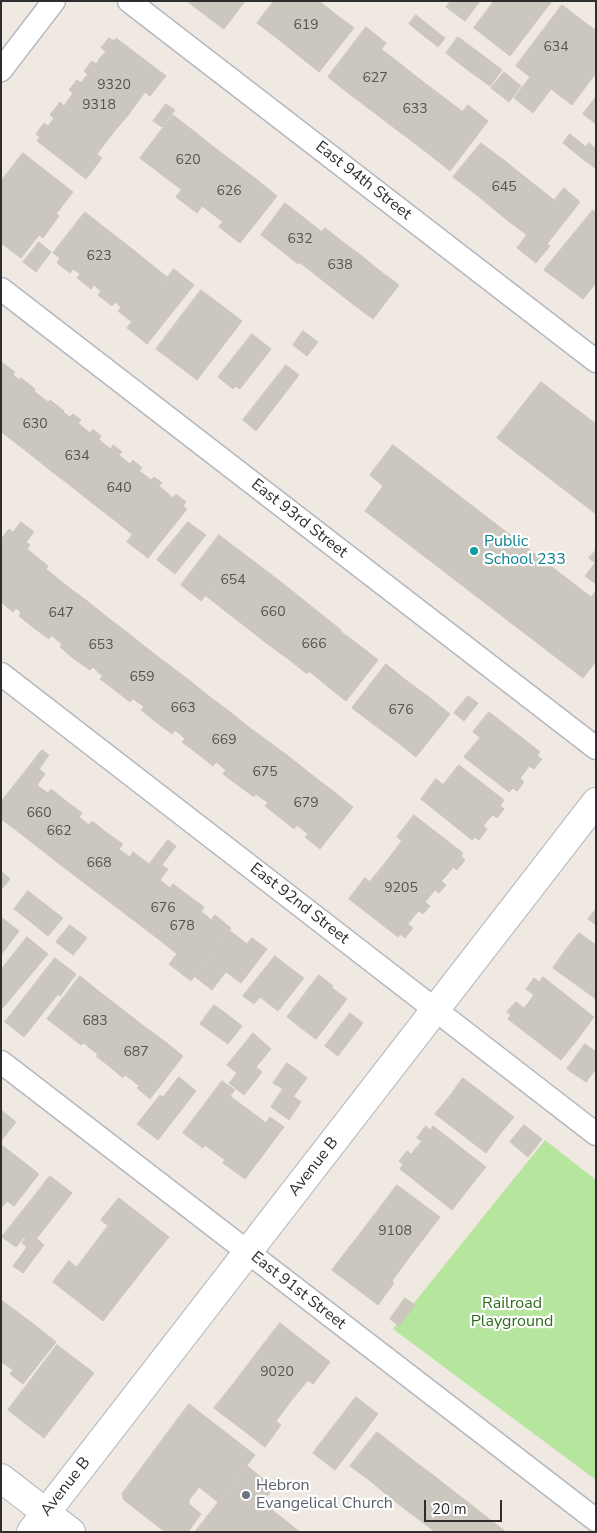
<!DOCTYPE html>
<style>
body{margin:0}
#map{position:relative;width:597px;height:1533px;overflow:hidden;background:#efe9e1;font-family:"Nunito Sans",sans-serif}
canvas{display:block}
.frame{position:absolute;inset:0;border:2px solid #2e2e2e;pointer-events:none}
.scale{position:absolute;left:424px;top:1500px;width:78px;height:22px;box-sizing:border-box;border:2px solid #2e2e2e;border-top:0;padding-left:6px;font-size:15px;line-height:18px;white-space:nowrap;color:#2e2e2e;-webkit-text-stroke:4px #fff;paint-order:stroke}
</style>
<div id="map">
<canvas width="597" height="1533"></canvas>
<div class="frame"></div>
<div class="scale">20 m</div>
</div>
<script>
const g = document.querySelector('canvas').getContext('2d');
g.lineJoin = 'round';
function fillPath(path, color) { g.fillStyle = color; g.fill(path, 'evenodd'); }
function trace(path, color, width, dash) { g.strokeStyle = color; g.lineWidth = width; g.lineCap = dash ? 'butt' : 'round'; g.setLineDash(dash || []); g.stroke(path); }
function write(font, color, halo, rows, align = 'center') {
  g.font = font + ' "Nunito Sans",sans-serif'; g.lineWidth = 4.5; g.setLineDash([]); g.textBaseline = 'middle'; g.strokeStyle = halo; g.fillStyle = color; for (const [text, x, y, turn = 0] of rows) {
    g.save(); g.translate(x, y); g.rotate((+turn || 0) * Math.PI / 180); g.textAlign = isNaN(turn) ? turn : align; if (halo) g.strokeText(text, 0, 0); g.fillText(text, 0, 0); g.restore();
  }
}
fillPath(new Path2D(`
 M 545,1140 L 596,1180 L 596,1480 L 393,1329 Z`), '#b6e59e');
const building = new Path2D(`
 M 187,1 L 245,1 L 224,29 Z
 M 274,1 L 308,1 L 278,39 L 257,23 Z
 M 308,1 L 319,1 L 334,13 L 299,56 L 278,39 Z
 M 451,1 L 480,1 L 465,21 L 446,7 Z
 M 494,1 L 523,1 L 492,42 L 474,28 Z
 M 523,1 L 552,1 L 510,56 L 492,42 Z
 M 562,5 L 595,30 L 533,113 L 514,98 L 530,77 L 516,66 Z
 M 334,13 L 354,28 L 319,72 L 299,56 Z
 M 416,15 L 431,27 L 424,36 L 409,24 Z
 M 366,27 L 386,43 L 348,93 L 328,77 Z
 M 431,27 L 445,38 L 438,47 L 424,36 Z
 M 595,30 L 596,73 L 572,105 L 551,89 Z
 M 458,37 L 481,54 L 469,71 L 446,53 Z
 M 109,38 L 114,41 L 116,38 L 166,76 L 150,96 L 100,58 L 106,51 L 101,48 Z
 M 381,49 L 402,65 L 368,108 L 348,93 Z
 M 481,54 L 502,70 L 490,86 L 469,71 Z
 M 100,58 L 145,92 L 129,114 L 84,79 L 88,74 L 84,71 L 92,61 L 96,64 Z
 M 402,65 L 422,81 L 389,124 L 368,108 Z
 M 504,72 L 521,86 L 509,102 L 491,88 Z
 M 84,79 L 129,114 L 113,133 L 69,99 L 73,93 L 69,90 L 77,80 L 81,83 Z
 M 422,81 L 442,96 L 409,139 L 389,124 Z
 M 442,96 L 463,112 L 430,155 L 409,139 Z
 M 596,97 L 596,124 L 583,114 Z
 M 69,99 L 113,133 L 97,154 L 53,120 L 54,118 L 50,115 L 60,102 L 64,106 Z
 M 166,104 L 175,110 L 162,127 L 153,121 Z
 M 468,105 L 488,121 L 450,171 L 430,155 Z
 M 173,115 L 195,132 L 162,175 L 140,158 Z
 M 53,120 L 102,158 L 86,179 L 37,141 L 40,137 L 36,134 L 44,123 L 48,126 Z
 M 195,132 L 215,148 L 182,190 L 162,175 Z
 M 570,134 L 586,147 L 579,156 L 563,143 Z
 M 481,143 L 505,161 L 478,196 L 453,177 Z
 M 589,143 L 596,149 L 596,169 L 579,156 Z
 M 215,148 L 235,163 L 197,213 L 176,197 Z
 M 23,153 L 73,192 L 56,214 L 6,175 Z
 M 505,161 L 530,181 L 502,216 L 478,196 Z
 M 235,163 L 256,179 L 223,222 L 202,206 Z
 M 6,175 L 59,216 L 43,238 L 1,205 L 1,181 Z
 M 256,179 L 277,196 L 240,243 L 219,227 Z
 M 530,181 L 554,200 L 527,235 L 502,216 Z
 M 564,188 L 580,202 L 547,244 L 550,246 L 536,263 L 517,248 Z
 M 285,203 L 303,217 L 278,248 L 261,235 Z
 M 1,205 L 39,235 L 21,258 L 1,243 Z
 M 593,210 L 596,213 L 596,243 L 563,284 L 544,270 Z
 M 85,212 L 105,228 L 70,273 L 57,263 L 60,258 L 53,253 Z
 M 303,217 L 322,232 L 298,264 L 278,248 Z
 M 105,228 L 126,244 L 91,289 L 77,278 L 80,274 L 73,269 Z
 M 325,228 L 343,242 L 317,276 L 299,262 Z
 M 39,242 L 51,252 L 36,272 L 23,262 Z
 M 343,242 L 362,256 L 336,291 L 317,276 Z
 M 596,243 L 596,283 L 583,299 L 563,284 Z
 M 126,244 L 147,261 L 112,306 L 98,295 L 101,291 L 94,285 Z
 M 362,256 L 380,271 L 354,305 L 336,291 Z
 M 147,261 L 167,277 L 132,322 L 118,311 L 121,307 L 115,302 Z
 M 174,269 L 194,285 L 147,344 L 127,328 Z
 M 380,271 L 399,285 L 373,319 L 354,305 Z
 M 201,290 L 221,305 L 176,364 L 156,349 Z
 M 221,305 L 242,321 L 197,380 L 176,364 Z
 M 303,331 L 318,342 L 307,356 L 293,345 Z
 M 252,334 L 271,349 L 240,389 L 235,386 L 233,389 L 218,377 Z
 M 1,362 L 15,372 L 13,375 L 19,380 L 1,403 Z
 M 286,365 L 299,375 L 256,431 L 243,420 Z
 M 21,378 L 35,389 L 34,391 L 40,396 L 8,437 L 1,432 L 1,403 Z
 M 541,382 L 596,424 L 596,514 L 497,438 Z
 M 40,396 L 48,402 L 50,400 L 64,411 L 30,454 L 8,437 Z
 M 63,412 L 70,417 L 73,414 L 81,420 L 78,423 L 84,428 L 51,471 L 30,454 Z
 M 84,428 L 90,433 L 93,429 L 101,436 L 99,439 L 104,444 L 71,486 L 51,471 Z
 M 104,444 L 111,449 L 113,445 L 122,452 L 119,455 L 125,460 L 92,503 L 71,486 Z
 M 393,445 L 591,597 L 596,591 L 596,661 L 583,678 L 365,511 L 383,486 L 370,475 Z
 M 125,460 L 130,464 L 133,460 L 142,468 L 139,471 L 146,476 L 113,519 L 92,503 Z
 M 146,476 L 151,480 L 154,477 L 162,483 L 159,486 L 166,492 L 133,535 L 113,519 Z
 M 166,492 L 173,498 L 176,494 L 186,502 L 183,506 L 187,509 L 148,558 L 127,542 Z
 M 21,522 L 34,532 L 26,542 L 30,545 L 1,582 L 1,539 L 9,529 L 13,532 Z
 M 188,522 L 206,535 L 175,574 L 157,560 Z
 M 219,535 L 240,551 L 201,601 L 181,585 Z
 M 27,549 L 48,566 L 13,612 L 1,602 L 1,582 Z
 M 596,550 L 596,584 L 585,576 L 595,563 L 589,558 Z
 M 240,551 L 260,566 L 225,611 L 205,595 Z
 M 260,566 L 281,582 L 246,627 L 225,611 Z
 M 46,569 L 67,586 L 34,628 L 19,616 L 21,612 L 16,608 Z
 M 281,582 L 301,598 L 266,643 L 246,627 Z
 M 67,586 L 87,601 L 57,640 L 51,635 L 49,639 L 34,628 Z
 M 301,598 L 321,614 L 287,658 L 266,643 Z
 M 87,601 L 107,617 L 74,659 L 60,647 L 62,644 L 57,640 Z
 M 321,614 L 341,630 L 307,674 L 287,658 Z
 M 107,617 L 128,633 L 98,672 L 93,667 L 90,670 L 74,659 Z
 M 340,631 L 359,645 L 327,686 L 309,671 Z
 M 128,633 L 148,649 L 116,691 L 100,679 L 103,676 L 98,672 Z
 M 359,645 L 378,660 L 346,701 L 327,686 Z
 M 148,649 L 169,665 L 139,703 L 133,699 L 130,702 L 116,691 Z
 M 386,664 L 407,681 L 373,724 L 352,708 Z
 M 169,665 L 189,680 L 156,722 L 141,710 L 144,707 L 139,703 Z
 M 189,680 L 210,697 L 181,735 L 175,730 L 172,734 L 156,722 Z
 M 407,681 L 429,697 L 396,741 L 373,724 Z
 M 468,696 L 478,703 L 464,721 L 454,713 Z
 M 210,697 L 230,712 L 198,754 L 182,742 L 185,739 L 181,735 Z
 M 429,697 L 450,714 L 416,757 L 396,741 Z
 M 230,712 L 250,728 L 221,766 L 216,762 L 213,766 L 198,754 Z
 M 489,712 L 540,752 L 537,756 L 542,759 L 534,769 L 529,766 L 524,773 L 473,732 Z
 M 250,728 L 272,744 L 239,786 L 223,774 L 226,770 L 221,766 Z
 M 480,738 L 524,773 L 520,778 L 524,782 L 517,791 L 513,788 L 509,792 L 464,757 Z
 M 272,744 L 292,759 L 261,798 L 256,794 L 254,797 L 239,786 Z
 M 42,750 L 49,755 L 39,769 L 45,774 L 37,785 L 42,789 L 12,827 L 1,819 L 1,802 Z
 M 292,759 L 312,775 L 279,817 L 265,806 L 268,802 L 261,798 Z
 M 459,765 L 504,800 L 500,806 L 504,809 L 497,818 L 493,815 L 488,820 L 443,785 Z
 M 312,775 L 333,791 L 303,830 L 297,825 L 294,829 L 279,817 Z
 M 436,779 L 488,820 L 483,826 L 487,829 L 479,840 L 475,837 L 472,840 L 421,799 Z
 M 42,789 L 48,793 L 51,789 L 66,801 L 34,844 L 12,827 Z
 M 333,791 L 353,807 L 320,849 L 305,837 L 308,834 L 303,830 Z
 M 66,801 L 82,813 L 79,817 L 84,821 L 54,860 L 34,844 Z
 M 414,815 L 463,853 L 461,856 L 465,860 L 457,870 L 453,867 L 447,875 L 397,837 Z
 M 84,821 L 89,825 L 92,821 L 107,833 L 74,875 L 54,860 Z
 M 107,833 L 123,844 L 119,849 L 124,853 L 95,891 L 74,875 Z
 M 168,840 L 176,846 L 162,865 L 168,869 L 160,880 L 165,884 L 136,922 L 116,907 Z
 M 402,841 L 447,875 L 441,881 L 446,885 L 439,893 L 435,890 L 431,895 L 387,861 Z
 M 133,852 L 149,864 L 116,907 L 95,891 L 124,853 L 130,857 Z
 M 387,861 L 431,895 L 425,902 L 430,906 L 423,914 L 419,911 L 414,916 L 370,882 Z
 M 1,871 L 10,879 L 1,890 Z
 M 365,878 L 414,916 L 408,924 L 413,928 L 405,938 L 400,934 L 398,937 L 349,899 Z
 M 165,884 L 170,888 L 173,884 L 189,896 L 157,938 L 136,922 Z
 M 28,891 L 46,905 L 32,923 L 14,909 Z
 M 189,896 L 204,907 L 201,912 L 207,916 L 177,954 L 157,938 Z
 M 46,905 L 63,918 L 48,936 L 32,923 Z
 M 596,909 L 596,925 L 588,919 Z
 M 215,915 L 231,928 L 191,981 L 169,964 L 207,916 L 211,920 Z
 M 1,917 L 19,931 L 1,955 Z
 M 70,925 L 87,938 L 73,955 L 56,942 Z
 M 229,930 L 247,944 L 212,990 L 194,976 Z
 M 579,933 L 596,945 L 596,974 L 565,951 Z
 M 27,937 L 48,954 L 1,1010 L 1,970 Z
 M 252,938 L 267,949 L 241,983 L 226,972 Z
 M 565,951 L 596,974 L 596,999 L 553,968 Z
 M 275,956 L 289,967 L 264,1000 L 260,997 L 254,1004 L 243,996 Z
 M 55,958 L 76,974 L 60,996 L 58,994 L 24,1037 L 5,1022 Z
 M 289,967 L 304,978 L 278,1011 L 264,1000 Z
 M 319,975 L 333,986 L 301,1028 L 287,1017 Z
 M 80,976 L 101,993 L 68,1035 L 47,1019 Z
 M 543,977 L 594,1017 L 577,1040 L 529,1002 L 534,995 L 526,989 L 534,978 L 539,982 Z
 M 332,988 L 347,999 L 316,1039 L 301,1028 Z
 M 101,993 L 122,1009 L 91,1049 L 84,1043 L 81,1045 L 68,1035 Z
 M 516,1002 L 524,1008 L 529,1002 L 577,1040 L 561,1060 L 508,1019 L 511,1015 L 507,1012 Z
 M 214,1005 L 224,1012 L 210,1031 L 200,1024 Z
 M 122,1009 L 141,1024 L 109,1066 L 96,1056 L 98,1054 L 91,1049 Z
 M 224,1012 L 242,1026 L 228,1044 L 210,1031 Z
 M 350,1013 L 363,1023 L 338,1056 L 325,1046 Z
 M 141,1024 L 163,1040 L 132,1080 L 125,1075 L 123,1078 L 109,1066 Z
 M 253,1033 L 263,1042 L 248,1060 L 238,1052 Z
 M 163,1040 L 183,1056 L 150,1099 L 137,1088 L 139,1086 L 132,1080 Z
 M 263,1042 L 271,1049 L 256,1067 L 248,1060 Z
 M 585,1044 L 596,1052 L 596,1069 L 586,1082 L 567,1069 Z
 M 238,1052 L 262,1072 L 244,1095 L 229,1083 L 237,1073 L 227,1065 Z
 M 287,1063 L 297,1070 L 283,1089 L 273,1083 Z
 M 297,1070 L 307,1078 L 293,1097 L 283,1089 Z
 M 179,1077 L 196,1091 L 158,1140 L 137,1124 L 160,1095 L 163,1097 Z
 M 463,1078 L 514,1117 L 500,1134 L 450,1096 Z
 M 222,1081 L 235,1090 L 230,1096 L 238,1102 L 203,1148 L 183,1133 Z
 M 283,1089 L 301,1102 L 289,1120 L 271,1107 Z
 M 450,1096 L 500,1134 L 486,1153 L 435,1114 Z
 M 238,1102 L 258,1117 L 225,1160 L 205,1145 Z
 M 1,1110 L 16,1122 L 1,1141 Z
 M 258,1117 L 266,1123 L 270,1117 L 284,1127 L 245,1179 L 223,1163 Z
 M 524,1125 L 542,1139 L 528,1157 L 510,1142 Z
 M 426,1126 L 430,1130 L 433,1126 L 486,1167 L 469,1188 L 417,1147 L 422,1141 L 417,1138 Z
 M 3,1146 L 21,1160 L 1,1185 L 1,1149 Z
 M 417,1147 L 469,1188 L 452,1210 L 400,1169 L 403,1164 L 399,1161 L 407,1151 L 411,1154 Z
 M 21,1160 L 39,1174 L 14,1206 L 7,1201 L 2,1207 L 1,1185 Z
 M 50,1176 L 72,1193 L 33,1243 L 24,1237 L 16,1247 L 2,1237 Z
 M 397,1185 L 440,1217 L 424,1238 L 382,1205 Z
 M 119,1198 L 169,1237 L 151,1259 L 101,1220 Z
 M 382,1205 L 424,1238 L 408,1259 L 366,1226 Z
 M 108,1226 L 151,1259 L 135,1280 L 93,1246 Z
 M 366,1226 L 408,1259 L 392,1281 L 349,1248 Z
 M 26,1238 L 33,1243 L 36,1238 L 44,1245 L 23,1273 L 13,1266 L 27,1247 L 22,1243 Z
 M 93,1246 L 135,1280 L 119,1300 L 77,1267 Z
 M 349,1248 L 394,1283 L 378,1305 L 332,1270 Z
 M 69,1261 L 119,1300 L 103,1321 L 53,1282 Z
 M 405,1298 L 415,1305 L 399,1326 L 390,1319 Z
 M 1,1300 L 16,1311 L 1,1331 Z
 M 16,1311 L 36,1326 L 6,1365 L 1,1362 L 1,1331 Z
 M 280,1323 L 330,1362 L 313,1384 L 263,1345 Z
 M 36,1326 L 56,1342 L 23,1384 L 10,1374 L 13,1370 L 6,1365 Z
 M 57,1345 L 94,1373 L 44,1438 L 8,1410 Z
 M 263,1345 L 308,1380 L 291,1401 L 247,1366 Z
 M 247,1366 L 291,1401 L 276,1421 L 231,1387 Z
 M 231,1387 L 281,1425 L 265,1447 L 214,1408 Z
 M 356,1397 L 378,1414 L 335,1470 L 313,1453 Z
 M 189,1404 L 255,1455 L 218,1502 L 199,1487 L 189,1500 L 189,1504 L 201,1514 L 188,1532 L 165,1532 L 124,1500 L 122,1494 Z
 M 377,1432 L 395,1446 L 369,1480 L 350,1466 Z
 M 395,1446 L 414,1461 L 387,1495 L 369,1480 Z
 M 414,1461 L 433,1475 L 406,1510 L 387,1495 Z
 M 247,1466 L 274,1487 L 240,1532 L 195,1532 Z
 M 433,1475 L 452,1490 L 425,1524 L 406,1510 Z
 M 452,1490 L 469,1503 L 447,1532 L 435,1532 L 425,1524 Z
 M 262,1502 L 281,1517 L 270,1532 L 240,1532 Z
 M 469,1503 L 488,1518 L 478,1532 L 447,1532 Z
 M 281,1517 L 300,1532 L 270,1532 Z
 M 488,1518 L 506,1532 L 478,1532 Z`);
fillPath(building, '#cbc7bf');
trace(building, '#cbc5ba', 1);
const minor = new Path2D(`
 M 129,1 L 596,361
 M 1,70 L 54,1
 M 1,289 L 596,748
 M 1,674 L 596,1134
 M 1,1062 L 596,1520`);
const tertiary = new Path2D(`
 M 31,1532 L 596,802`);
const secondary = new Path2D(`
 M 1,1478 L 71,1532`);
trace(minor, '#b4b7c1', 25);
trace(tertiary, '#b4b7c1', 30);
trace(secondary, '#b4b7c1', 30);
trace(minor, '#fff', 22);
trace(tertiary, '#fff', 28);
trace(secondary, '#fff', 28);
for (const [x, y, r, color] of [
 [474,551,5,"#0f9aa8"],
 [246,1495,5,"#6b7280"]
]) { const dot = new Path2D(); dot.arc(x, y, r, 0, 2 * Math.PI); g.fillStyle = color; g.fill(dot); trace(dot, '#fff', 2); }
write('14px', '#555452', null, [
 ["619",306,26],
 ["634",556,48],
 ["627",375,79],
 ["9320",114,86],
 ["9318",99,106],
 ["633",415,110],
 ["620",188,161],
 ["645",504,188],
 ["626",229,192],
 ["632",300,240],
 ["623",99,257],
 ["638",340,266],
 ["630",35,425],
 ["634",77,457],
 ["640",119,489],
 ["654",233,581],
 ["660",273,613],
 ["647",61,614],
 ["666",314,645],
 ["653",101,646],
 ["659",142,678],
 ["663",183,709],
 ["676",401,711],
 ["669",224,741],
 ["675",265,773],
 ["679",306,804],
 ["660",39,814],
 ["662",59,832],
 ["668",99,864],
 ["9205",401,889],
 ["676",163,909],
 ["678",182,927],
 ["683",95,1022],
 ["687",136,1053],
 ["9108",395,1232],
 ["9020",277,1373]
]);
write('16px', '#2e2e2e', '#fff', [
 ["East 94th Street",363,181,38],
 ["East 93rd Street",299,519,38],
 ["East 92nd Street",299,904,38],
 ["Avenue B",314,1167,-52],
 ["East 91st Street",298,1291,38],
 ["Avenue B",66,1487,-52]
]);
write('16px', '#0d838f', '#fff', [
 ["Public",484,542],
 ["School 233",484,560]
], 'left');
write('16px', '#2c6e1b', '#fff', [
 ["Railroad",512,1304],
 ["Playground",512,1322]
]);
write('16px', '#5b616d', '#fff', [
 ["Hebron",256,1486],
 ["Evangelical Church",256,1504]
], 'left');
</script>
